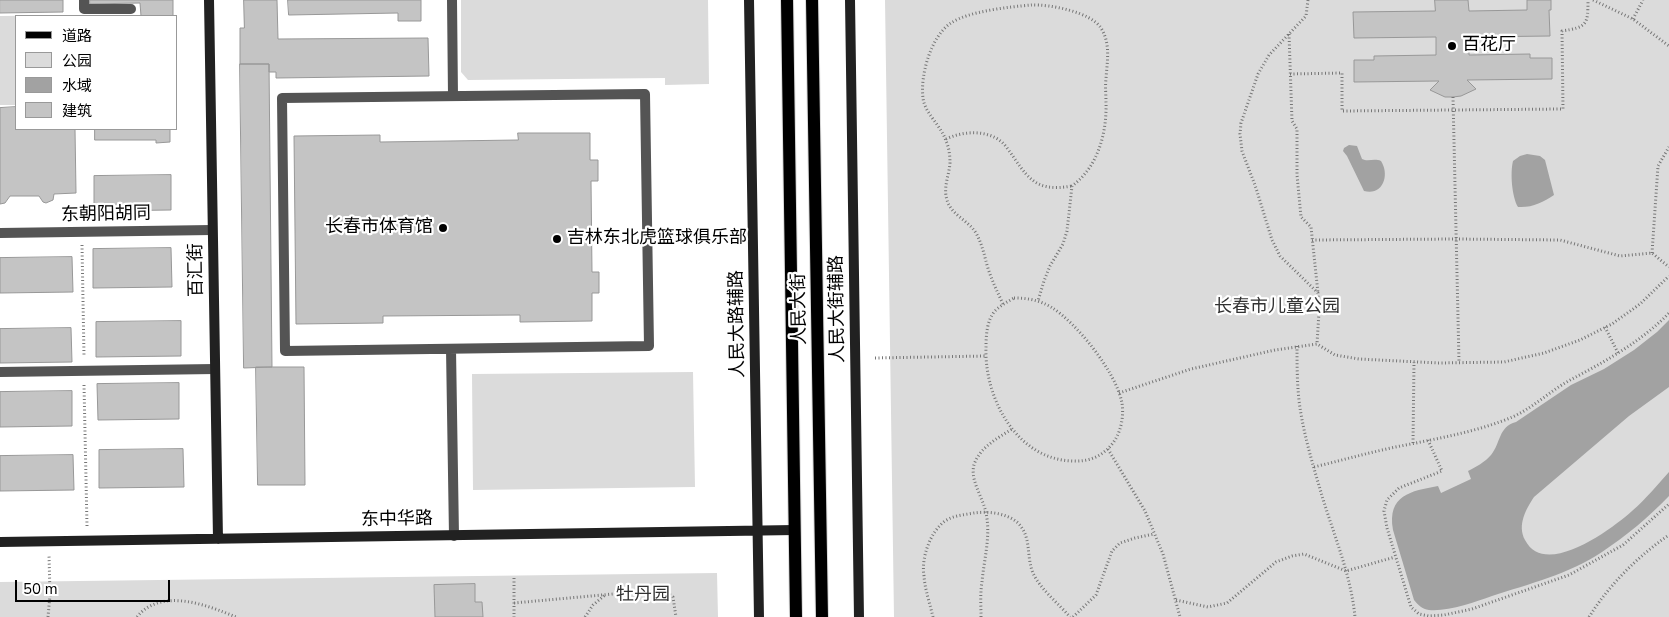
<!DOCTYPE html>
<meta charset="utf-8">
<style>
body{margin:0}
#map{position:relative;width:1669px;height:617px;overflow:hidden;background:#fff;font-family:"Nunito Sans","Noto Sans SC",sans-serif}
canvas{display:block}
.legend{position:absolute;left:15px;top:15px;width:162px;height:115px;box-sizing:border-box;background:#fff;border:1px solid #999;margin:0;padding:6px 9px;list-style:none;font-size:15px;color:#000}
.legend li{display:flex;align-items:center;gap:10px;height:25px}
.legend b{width:25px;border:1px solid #999}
.scale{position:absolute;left:15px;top:580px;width:155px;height:22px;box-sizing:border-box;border:2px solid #000;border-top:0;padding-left:6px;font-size:15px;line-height:18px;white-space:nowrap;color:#000;-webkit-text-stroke:4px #fff;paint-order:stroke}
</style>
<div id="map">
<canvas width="1669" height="617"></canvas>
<ul class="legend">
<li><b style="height:6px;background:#000"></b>道路</li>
<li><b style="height:14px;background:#dbdbdb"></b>公园</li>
<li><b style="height:14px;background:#a2a2a2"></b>水域</li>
<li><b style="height:14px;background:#c4c4c4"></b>建筑</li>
</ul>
<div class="scale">50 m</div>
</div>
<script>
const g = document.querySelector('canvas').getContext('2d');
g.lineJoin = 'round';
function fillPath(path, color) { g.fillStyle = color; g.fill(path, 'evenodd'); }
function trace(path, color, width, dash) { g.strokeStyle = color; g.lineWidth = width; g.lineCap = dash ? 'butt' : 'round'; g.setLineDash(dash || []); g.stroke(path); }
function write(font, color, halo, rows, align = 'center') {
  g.font = font + ' "Nunito Sans","Noto Sans SC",sans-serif'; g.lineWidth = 4.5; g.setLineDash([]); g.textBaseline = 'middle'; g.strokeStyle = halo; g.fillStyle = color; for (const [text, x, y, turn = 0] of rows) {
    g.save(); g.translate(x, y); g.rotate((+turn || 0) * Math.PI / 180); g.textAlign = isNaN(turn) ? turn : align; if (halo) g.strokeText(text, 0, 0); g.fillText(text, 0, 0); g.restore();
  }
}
fillPath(new Path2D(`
 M 461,0 L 708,0 L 709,84 L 665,85 L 665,78 L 468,80 L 461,72 Z
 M 885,0 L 1669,0 L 1669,617 L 894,617 Z
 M 73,15 L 73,16 L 16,16 L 16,105 L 0,105 L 0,16 Z
 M 693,372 L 695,487 L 473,490 L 472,374 Z
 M 717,573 L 718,617 L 0,617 L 0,582 Z`), '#dbdbdb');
fillPath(new Path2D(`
 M 1349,145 L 1357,146 L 1362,159 C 1368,162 1374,158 1381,161 C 1390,175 1383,196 1364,191 L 1347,156 L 1343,151 L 1344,148 Z
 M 1527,154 L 1540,156 L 1545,160 L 1554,195 C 1543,202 1532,208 1518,207 C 1512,197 1510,173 1513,161 L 1520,156 Z
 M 1669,320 L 1669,387 L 1629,416 L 1534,497 C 1526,509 1517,525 1525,540 C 1545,579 1612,529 1632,511 C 1646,499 1657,485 1669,472 L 1669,496 C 1649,517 1626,536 1602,552 C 1569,574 1529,584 1492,596 C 1475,602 1447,612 1429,610 C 1422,609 1418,605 1414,600 L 1393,530 C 1387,495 1411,491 1438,486 L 1441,493 L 1471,479 L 1468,471 C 1476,467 1485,462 1491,455 C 1501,443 1498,427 1516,422 L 1571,385 L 1604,369 L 1634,350 L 1657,332 Z`), '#a2a2a2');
const building = new Path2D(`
 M 0,0 L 63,0 L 63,12 L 0,13 Z
 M 90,0 L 173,0 L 173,16 L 141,16 L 140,3 L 90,4 Z
 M 244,0 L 277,0 L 278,39 L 428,38 L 429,76 L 276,78 L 276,72 L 269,72 L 269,64 L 240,64 L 240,28 L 244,28 Z
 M 288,0 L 421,0 L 421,21 L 398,21 L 398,13 L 289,15 Z
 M 1435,0 L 1468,0 L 1469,11 L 1527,10 L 1527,0 L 1551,0 L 1551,10 L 1549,10 L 1550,36 L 1469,37 L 1469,55 L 1530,54 L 1530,58 L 1552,58 L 1552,79 L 1467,80 L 1476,89 L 1461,96 L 1453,97 L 1445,97 L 1430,90 L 1439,81 L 1354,82 L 1354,60 L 1374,60 L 1374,56 L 1436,55 L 1436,37 L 1354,38 L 1353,12 L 1435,11 Z
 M 240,64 L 269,64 L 272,367 L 244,368 Z
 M 16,107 L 16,129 L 75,129 L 76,193 L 54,194 L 53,200 L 46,203 L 43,202 L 39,196 L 10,196 L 5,203 L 0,204 L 0,108 Z
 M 95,129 L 170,129 L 170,142 L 156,143 L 156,140 L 95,140 Z
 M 518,133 L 590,133 L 590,160 L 598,160 L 598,181 L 591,181 L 592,272 L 599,272 L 599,293 L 592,293 L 592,321 L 520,322 L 520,315 L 383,316 L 383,323 L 296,324 L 294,136 L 380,135 L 380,142 L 518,140 Z
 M 171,175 L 171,210 L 94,211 L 94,176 Z
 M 171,248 L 172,287 L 93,288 L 93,249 Z
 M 72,257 L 73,292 L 0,293 L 0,258 Z
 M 181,321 L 181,356 L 96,357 L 96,322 Z
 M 71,328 L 72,362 L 0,363 L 0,329 Z
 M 256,367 L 304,367 L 305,485 L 258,485 Z
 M 179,383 L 179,419 L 98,420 L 97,384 Z
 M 72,391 L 72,426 L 0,427 L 0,392 Z
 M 183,449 L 184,487 L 99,488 L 99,450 Z
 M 73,455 L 74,490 L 0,491 L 0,456 Z
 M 475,584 L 475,602 L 482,602 L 483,617 L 435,617 L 434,585 Z`);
fillPath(building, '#c4c4c4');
trace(building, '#989898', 1);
const primary = new Path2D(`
 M 787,0 L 796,617
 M 812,0 L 822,617`);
trace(primary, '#dbdbdb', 14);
trace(new Path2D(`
 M 1308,0 L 1306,16 L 1269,55 L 1258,74 L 1241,123 L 1240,134 L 1242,151 L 1256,188 L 1272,240 L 1280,256 L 1318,293 L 1319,312 L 1317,344
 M 1593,0 L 1633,19 L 1669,46
 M 1633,19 L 1643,0
 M 1289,34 L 1292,121 L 1297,129 L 1297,175 L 1301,217 L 1311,227 L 1318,293
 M 1290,74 L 1342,73 L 1342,111 L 1563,109 L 1562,31 C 1587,27 1588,25 1588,0
 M 1453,97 L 1459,362
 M 946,139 C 965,130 994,129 1007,148 C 1027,175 1032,193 1072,186
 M 1312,240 L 1456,239 L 1560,240 L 1620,256 L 1652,253 L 1669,267
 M 82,245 L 84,356
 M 1652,253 L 1658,166 L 1669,147
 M 1014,298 C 1027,298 1039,300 1051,307 C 1077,323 1116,372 1122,403 C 1124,417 1121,432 1113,443 C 1103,456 1089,462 1073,461 C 1017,460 984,398 986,347 C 986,335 987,320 995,311 C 1001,305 1007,302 1014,298 Z
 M 1003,304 C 997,291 991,279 987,265 C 984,254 982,244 976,233 C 968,220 951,215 947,200 C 943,187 949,176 950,163 C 950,156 949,147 946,141 C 941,125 925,114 923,98 C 920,75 931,36 951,23 C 969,11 1009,7 1031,5 C 1049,4 1091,12 1101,28 C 1111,44 1107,62 1106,79 C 1105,87 1106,95 1106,102 C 1107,133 1098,167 1072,186 L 1067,231 L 1063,244 L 1050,266 L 1044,281 L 1038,301
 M 1605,327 L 1618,353
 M 1297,346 C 1297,368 1297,392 1301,414 C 1306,443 1315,472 1323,499 C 1335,538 1351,576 1355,617
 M 875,358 L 985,356
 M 84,385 L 87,526
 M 1119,393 L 1191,369 L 1275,350 L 1317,344 L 1335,355 L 1359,359 L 1439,363 L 1504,362 L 1544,353 L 1580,340 L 1612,324 L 1640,304 L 1669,276
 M 1428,440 L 1442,471 L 1399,488 L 1387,500 L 1384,511 L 1387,528 L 1411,607 L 1419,614 L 1429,616 L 1444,615 L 1472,609 L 1569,575 L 1623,545 L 1669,504
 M 1413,443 L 1414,362
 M 1108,449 L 1145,511 L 1163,554 L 1180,617
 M 1314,467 C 1347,459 1378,450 1411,444 C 1445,437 1478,431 1510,418 C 1532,409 1551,390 1572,379 C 1606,361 1642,341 1669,313
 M 514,578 L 514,617
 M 1176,600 L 1208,607 L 1227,603 L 1276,562 L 1292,556 L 1304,554 L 1346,571 L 1395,557
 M 514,603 L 646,591 L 665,591 L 673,597 L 676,617
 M 48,617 L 50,595 L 49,555
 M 137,617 C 161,587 207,605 236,617
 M 585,617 L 593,605 L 605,595
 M 933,617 C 930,604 925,590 924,576 C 921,558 930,532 945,521 C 954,515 964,515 974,513 C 988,511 1007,513 1018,523 C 1032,537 1026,557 1033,573 C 1040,589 1059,604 1070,617
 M 981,617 C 981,606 980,594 982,582 C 984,559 991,536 986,513 C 983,497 968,478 975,462 C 982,446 998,438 1012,429
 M 1073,617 L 1096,595 L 1112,551 L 1120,543 L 1135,538 L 1154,534
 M 1589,617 C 1609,585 1638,556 1669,535`), '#767676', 3, [1, 2.5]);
trace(new Path2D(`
 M 84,0 L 84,9 L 131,9
 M 452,0 L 453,96
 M 645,94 L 649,346 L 285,351 L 282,98 Z
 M 451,349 L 454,536
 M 0,372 L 215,369`), '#545454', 10);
trace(new Path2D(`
 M 0,233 L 212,230`), '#545454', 10);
trace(new Path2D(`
 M 209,0 L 218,539
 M 749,0 L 759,617
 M 850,0 L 859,617
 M 0,542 L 795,530`), '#212121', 10);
trace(primary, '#000', 12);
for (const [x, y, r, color] of [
 [1452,46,5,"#000"],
 [443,228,5,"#000"],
 [557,239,5,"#000"]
]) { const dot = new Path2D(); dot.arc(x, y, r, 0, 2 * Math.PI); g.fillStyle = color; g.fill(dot); trace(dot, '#fff', 2); }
write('18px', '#000', '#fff', [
 ["百花厅",1462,46],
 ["长春市体育馆",433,228,"right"],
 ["吉林东北虎篮球俱乐部",567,239]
], 'left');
write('18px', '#000', '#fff', [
 ["东朝阳胡同",106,215,-1],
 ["百汇街",197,270,-91],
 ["人民大街",800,309,-91],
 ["人民大街辅路",838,309,-91],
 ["人民大路辅路",738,324,-91],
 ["东中华路",397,520,-1]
]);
write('18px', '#323232', '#fff', [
 ["长春市儿童公园",1277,308],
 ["牡丹园",643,596]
]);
</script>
